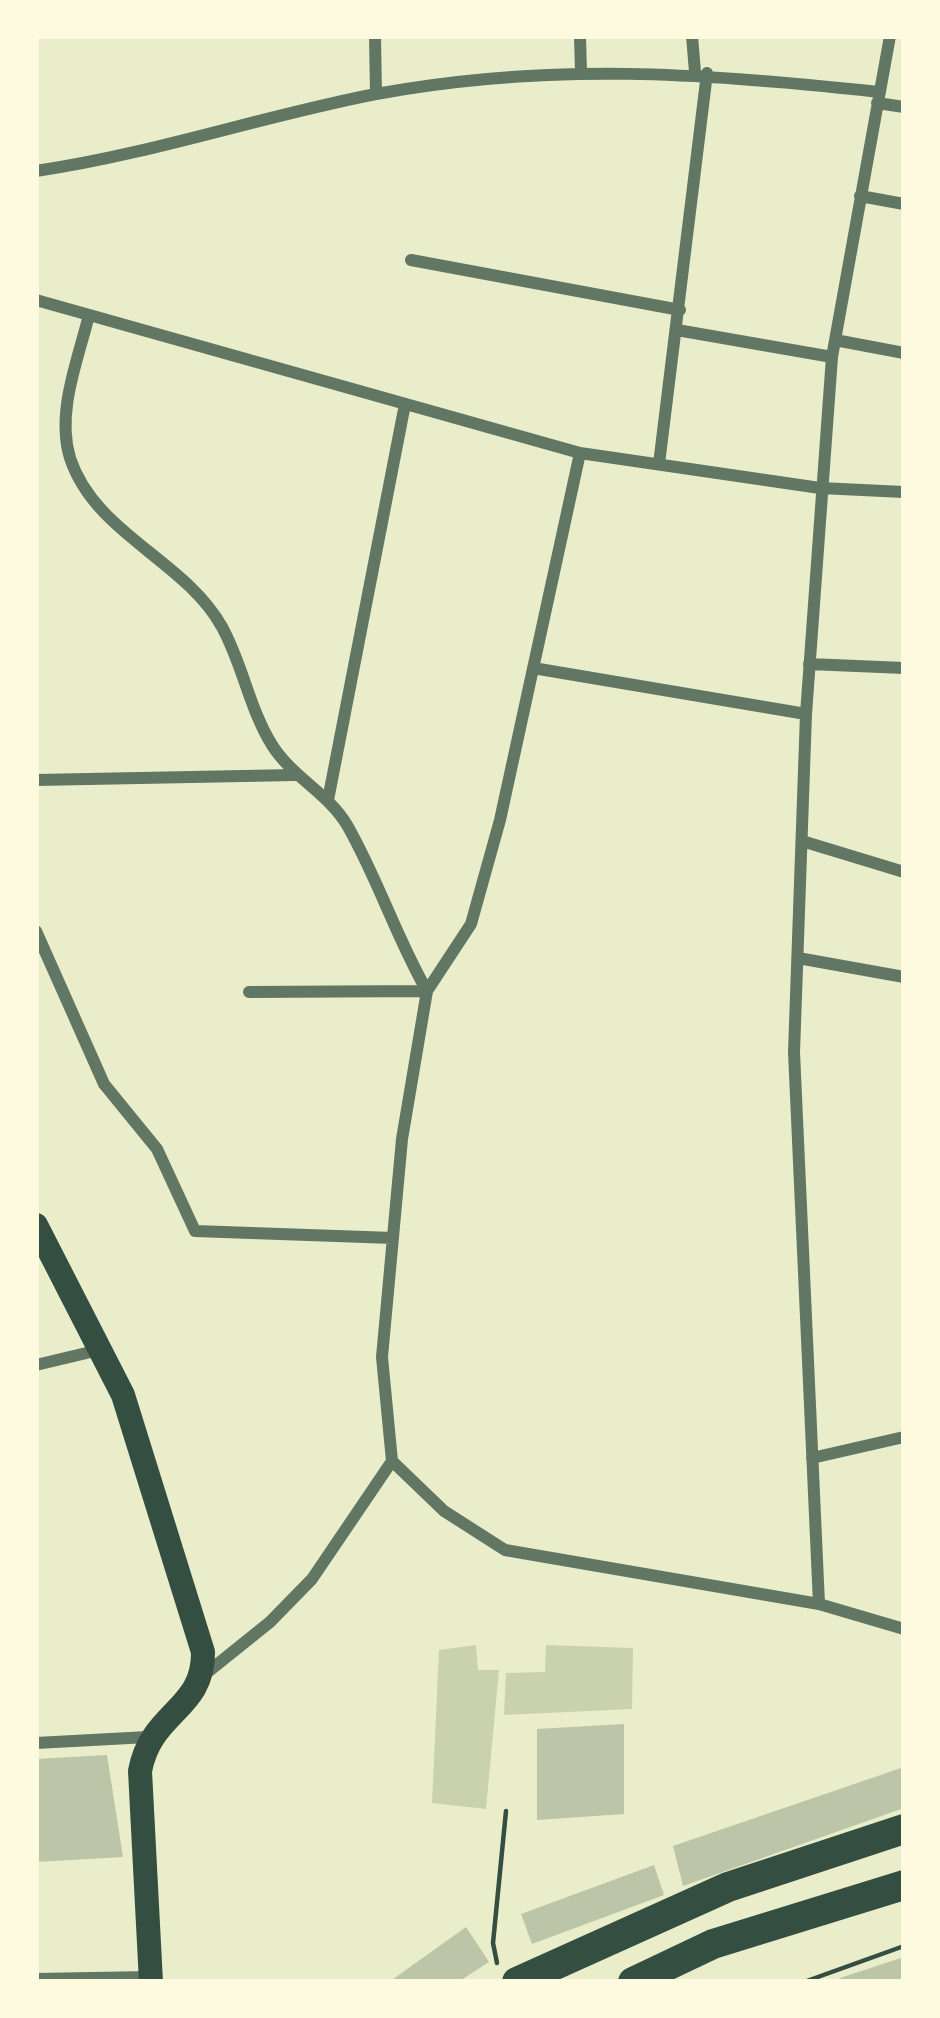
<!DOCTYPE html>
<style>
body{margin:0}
#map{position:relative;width:940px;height:2018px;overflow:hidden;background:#e9edc9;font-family:"Asap Condensed",sans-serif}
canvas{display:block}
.frame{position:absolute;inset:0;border:39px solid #fefae0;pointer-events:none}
</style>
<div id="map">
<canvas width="940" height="2018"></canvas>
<div class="frame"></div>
</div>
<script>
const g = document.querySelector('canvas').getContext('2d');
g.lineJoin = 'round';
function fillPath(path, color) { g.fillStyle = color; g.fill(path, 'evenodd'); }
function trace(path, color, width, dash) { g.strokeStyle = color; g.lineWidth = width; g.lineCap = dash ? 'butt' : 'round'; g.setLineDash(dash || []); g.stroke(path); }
fillPath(new Path2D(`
 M 476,1645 L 478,1670 L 499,1670 L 486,1809 L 432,1803 L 439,1650 Z
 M 546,1645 L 633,1648 L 632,1709 L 504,1715 L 506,1673 L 545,1672 Z`), '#cad2ad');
fillPath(new Path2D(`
 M 624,1724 L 624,1814 L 537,1820 L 537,1729 Z
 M 107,1755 L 123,1857 L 36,1862 L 36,1759 Z
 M 904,1767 L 904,1808 L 683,1886 L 673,1846 Z
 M 654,1865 L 664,1895 L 532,1944 L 521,1914 Z
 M 466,1927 L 489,1962 L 458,1982 L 389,1982 Z
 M 904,1957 L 904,1982 L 831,1982 L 843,1977 Z`), '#bcc5a7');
trace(new Path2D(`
 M 497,1963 L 493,1943 L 506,1811
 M 804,1982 L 904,1946`), '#344e41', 4.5);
trace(new Path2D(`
 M 375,36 L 376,94
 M 580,36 L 581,73
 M 692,36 L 695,72
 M 877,103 L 904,107
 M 36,171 C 152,154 262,116 376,94 C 551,62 705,73 879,92
 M 860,196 L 904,204
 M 411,260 L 680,310
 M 36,300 L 580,453 L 820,488 L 904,492
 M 89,315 C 78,360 56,412 70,458 C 95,534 185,560 222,627 C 243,665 249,708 272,745 C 292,777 328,793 347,825 C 378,879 396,937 427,991 L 249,992
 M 677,330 L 832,357
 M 835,340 L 904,353
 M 659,464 L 707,73
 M 809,664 L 904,668
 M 533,668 L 806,714
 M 36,780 L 295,775
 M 328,800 L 405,404
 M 802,841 L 904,872
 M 36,931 L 104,1084 L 157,1149 L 195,1231 L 393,1238
 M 798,958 L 904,977
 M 36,1365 L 99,1350
 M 812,1458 L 904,1437
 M 392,1461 L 444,1511 L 505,1550 L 819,1604 L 904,1629
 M 819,1604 L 794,1052 L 806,714 L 832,357 L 890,36
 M 204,1675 L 270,1622 L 312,1579 L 392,1461 L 382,1357 L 402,1139 L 427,991 L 471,924 L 500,820 L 580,453
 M 36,1743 L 148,1737
 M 36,1979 L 150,1977`), '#617663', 12);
trace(new Path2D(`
 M 36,1225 L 123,1395 L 203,1652 C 204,1710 151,1711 140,1771 L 151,1982`), '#344e41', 24);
trace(new Path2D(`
 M 517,1982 L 728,1887 L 904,1829
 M 633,1982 L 713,1944 L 904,1885`), '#344e41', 30);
</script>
